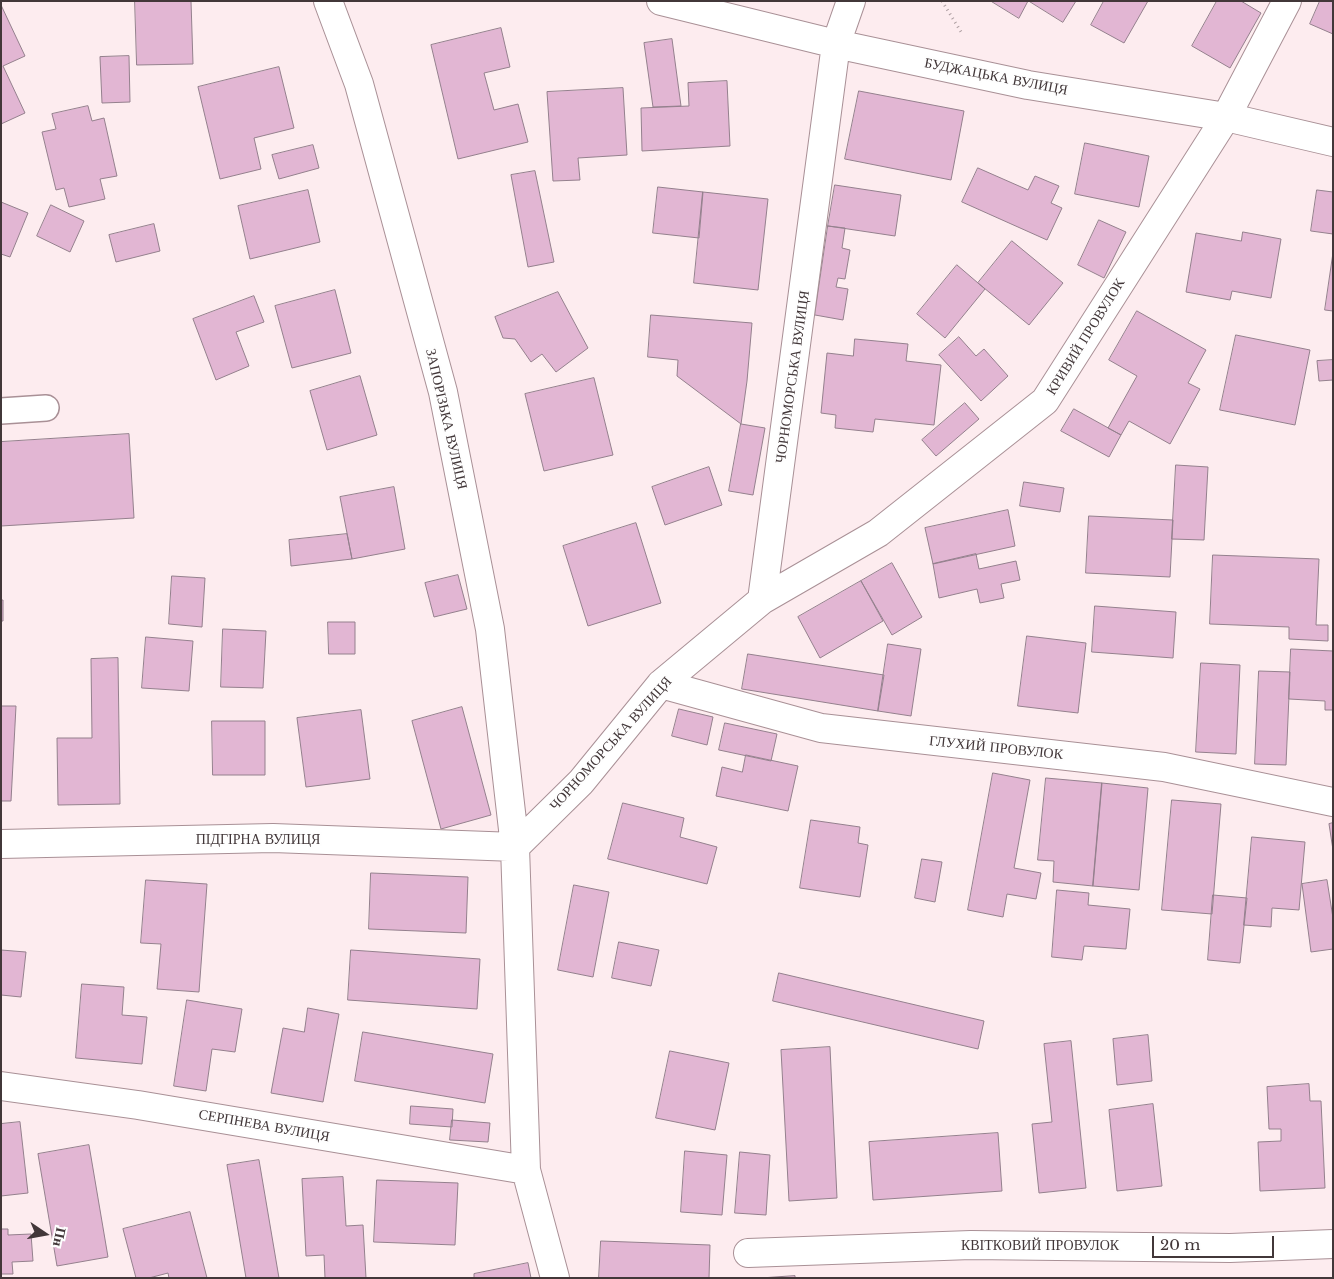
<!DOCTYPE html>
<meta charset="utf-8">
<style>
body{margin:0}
#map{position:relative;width:1334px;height:1279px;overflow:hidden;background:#fdecef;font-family:"Libre Baskerville",serif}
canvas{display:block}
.frame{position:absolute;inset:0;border:2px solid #423739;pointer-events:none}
.north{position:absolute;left:20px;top:1209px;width:50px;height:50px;-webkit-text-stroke:4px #fefefe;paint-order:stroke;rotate:102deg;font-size:14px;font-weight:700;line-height:20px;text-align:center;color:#423739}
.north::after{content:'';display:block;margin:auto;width:18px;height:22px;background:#423739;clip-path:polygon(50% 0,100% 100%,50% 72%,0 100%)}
.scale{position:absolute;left:1152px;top:1236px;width:122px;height:22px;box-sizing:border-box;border:2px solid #423739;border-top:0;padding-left:6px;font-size:15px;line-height:18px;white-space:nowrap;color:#423739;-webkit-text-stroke:4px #fefefe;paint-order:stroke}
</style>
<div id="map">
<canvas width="1334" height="1279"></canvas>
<div class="frame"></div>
<div class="north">Пн</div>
<div class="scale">20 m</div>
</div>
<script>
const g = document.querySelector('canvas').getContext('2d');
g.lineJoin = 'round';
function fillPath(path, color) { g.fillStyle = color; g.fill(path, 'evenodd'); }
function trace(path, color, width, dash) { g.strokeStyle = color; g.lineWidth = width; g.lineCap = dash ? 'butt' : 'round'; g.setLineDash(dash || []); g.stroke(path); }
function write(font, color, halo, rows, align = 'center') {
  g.font = font + ' "Libre Baskerville",serif'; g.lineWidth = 4.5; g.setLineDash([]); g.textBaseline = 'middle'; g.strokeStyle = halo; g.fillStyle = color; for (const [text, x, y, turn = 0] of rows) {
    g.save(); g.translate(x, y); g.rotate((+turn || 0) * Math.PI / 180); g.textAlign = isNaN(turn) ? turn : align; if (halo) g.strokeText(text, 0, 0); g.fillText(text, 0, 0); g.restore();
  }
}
const building = new Path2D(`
 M 135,1 L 191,1 L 193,64 L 137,65 Z
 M 991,1 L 1028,1 L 1019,18 Z
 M 1029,1 L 1076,1 L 1063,22 Z
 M 1104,1 L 1148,1 L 1124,43 L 1091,25 Z
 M 1217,1 L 1241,1 L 1261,13 L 1230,68 L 1192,46 Z
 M 1320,1 L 1333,1 L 1333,34 L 1310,24 Z
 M 1,5 L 25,56 L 3,66 L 25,113 L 1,124 Z
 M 501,28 L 510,67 L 484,73 L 494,110 L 518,104 L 528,142 L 458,159 L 431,45 Z
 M 672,39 L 681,106 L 653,107 L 644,43 Z
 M 129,56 L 130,102 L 102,103 L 100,57 Z
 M 279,67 L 294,128 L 254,138 L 261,169 L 220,179 L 198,87 Z
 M 727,81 L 730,146 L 642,151 L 641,108 L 689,106 L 688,83 Z
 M 623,88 L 627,155 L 578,158 L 580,180 L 553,181 L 547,92 Z
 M 859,91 L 964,111 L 951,180 L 845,159 Z
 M 88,106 L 92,121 L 104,118 L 117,176 L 100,179 L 105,199 L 69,207 L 64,188 L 56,190 L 42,132 L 56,129 L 52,114 Z
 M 1085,143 L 1149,156 L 1139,207 L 1075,194 Z
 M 313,145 L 319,168 L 279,179 L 272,155 Z
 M 978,168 L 1028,190 L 1035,176 L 1059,186 L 1051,203 L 1062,208 L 1047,240 L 962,202 Z
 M 535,171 L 554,262 L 528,267 L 511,175 Z
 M 835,185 L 901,195 L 895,236 L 828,226 Z
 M 658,187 L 703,192 L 699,238 L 653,233 Z
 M 308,190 L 320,242 L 250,259 L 238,206 Z
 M 1317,190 L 1333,192 L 1333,234 L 1311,231 Z
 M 703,192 L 768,199 L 758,290 L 694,283 Z
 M 1,202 L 28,213 L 10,257 L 1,254 Z
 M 51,205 L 84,221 L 70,252 L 37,236 Z
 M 1099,220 L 1126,232 L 1104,278 L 1078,265 Z
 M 154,224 L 160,251 L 116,262 L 109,235 Z
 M 828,226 L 845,228 L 842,248 L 850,250 L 845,279 L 838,278 L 836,287 L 848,289 L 843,320 L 815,315 Z
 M 1243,232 L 1281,239 L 1271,298 L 1232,291 L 1230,300 L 1186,292 L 1196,233 L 1241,241 Z
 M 1012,241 L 1063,283 L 1029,325 L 978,283 Z
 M 1333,253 L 1333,311 L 1325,310 Z
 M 957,265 L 985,289 L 945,338 L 917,314 Z
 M 335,290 L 351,353 L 292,368 L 275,306 Z
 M 558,292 L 588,348 L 556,372 L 542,354 L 531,362 L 515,339 L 503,338 L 495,317 Z
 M 254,296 L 264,322 L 236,332 L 249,366 L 216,380 L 193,319 Z
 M 1137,311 L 1206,350 L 1188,383 L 1200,389 L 1170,444 L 1129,421 L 1121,435 L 1108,428 L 1137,376 L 1109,360 Z
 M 651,315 L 752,323 L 747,381 L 741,424 L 677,376 L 678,360 L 648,357 Z
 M 1236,335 L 1310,350 L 1295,425 L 1220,410 Z
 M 959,337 L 976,356 L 984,349 L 1008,376 L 981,401 L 939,355 Z
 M 855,339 L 908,344 L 906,361 L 941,365 L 934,425 L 875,419 L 873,432 L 835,428 L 836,415 L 821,413 L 827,353 L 853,356 Z
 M 1333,360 L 1333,380 L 1319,381 L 1317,361 Z
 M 360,376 L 377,435 L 327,450 L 310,391 Z
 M 594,378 L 613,455 L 544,471 L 525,394 Z
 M 965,403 L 979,419 L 936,456 L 922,440 Z
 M 1074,409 L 1121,435 L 1109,457 L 1061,431 Z
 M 741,424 L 765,428 L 753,495 L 729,491 Z
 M 129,434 L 134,518 L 1,526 L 1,442 Z
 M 1176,465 L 1208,467 L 1204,540 L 1172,539 Z
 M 709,467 L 722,505 L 665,525 L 652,487 Z
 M 1024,482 L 1064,488 L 1060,512 L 1020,506 Z
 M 394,487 L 405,549 L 352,559 L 340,497 Z
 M 1008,510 L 1015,546 L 933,564 L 925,528 Z
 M 1089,516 L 1173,520 L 1170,577 L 1086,573 Z
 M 636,523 L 661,603 L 588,626 L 563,546 Z
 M 347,534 L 352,559 L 291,566 L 289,540 Z
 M 976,554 L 979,569 L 1016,561 L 1020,580 L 1001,584 L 1004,598 L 980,603 L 977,589 L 939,598 L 933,564 Z
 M 1213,555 L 1319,559 L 1316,625 L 1328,625 L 1328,641 L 1289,639 L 1289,627 L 1210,624 Z
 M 892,563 L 922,617 L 892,635 L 861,581 Z
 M 458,575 L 467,609 L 434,617 L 425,583 Z
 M 172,576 L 205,578 L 202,627 L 169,624 Z
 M 861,581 L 883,621 L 820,658 L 798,617 Z
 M 1,600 L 3,600 L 3,621 L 1,621 Z
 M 1095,606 L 1176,612 L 1173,658 L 1092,652 Z
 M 328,622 L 355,622 L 355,654 L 329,654 Z
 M 223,629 L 266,631 L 263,688 L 221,687 Z
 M 1027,636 L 1086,643 L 1078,713 L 1018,706 Z
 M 146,637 L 193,641 L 189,691 L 142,688 Z
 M 888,644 L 921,649 L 911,716 L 878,711 Z
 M 1291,649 L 1333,651 L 1333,710 L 1325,710 L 1325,701 L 1289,699 Z
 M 748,654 L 884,675 L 878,711 L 742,689 Z
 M 118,658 L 120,804 L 58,805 L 57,738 L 92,738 L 91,659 Z
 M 1201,663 L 1240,665 L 1236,754 L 1196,752 Z
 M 1259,671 L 1290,672 L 1286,765 L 1255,764 Z
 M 1,706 L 16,706 L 11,801 L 1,801 Z
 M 462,707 L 491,815 L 441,829 L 412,721 Z
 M 679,709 L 713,717 L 707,745 L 672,736 Z
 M 361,710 L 370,779 L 306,787 L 297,718 Z
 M 212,721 L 265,721 L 265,775 L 213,775 Z
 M 725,723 L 777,734 L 771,761 L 719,750 Z
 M 746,755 L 798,766 L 788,811 L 716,796 L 722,767 L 742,772 Z
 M 993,773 L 1030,780 L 1014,868 L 1041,873 L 1036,899 L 1007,894 L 1003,917 L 968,910 Z
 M 1046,778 L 1102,783 L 1093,886 L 1053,882 L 1054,861 L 1038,860 Z
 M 1102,783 L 1148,788 L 1139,890 L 1093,886 Z
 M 1172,800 L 1221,804 L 1212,914 L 1162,910 Z
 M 623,803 L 684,818 L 680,837 L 717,847 L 707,884 L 608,859 Z
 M 811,820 L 860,827 L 858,843 L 868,845 L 860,897 L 800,888 Z
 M 1333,823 L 1333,850 L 1329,824 Z
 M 1252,837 L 1305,842 L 1299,910 L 1272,908 L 1271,927 L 1244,925 Z
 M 922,859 L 942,862 L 935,902 L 915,898 Z
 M 371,873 L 468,877 L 466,933 L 369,929 Z
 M 146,880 L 207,884 L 199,992 L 157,989 L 161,944 L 141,943 Z
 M 1327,880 L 1333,918 L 1333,949 L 1311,952 L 1302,884 Z
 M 574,885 L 609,892 L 593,977 L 558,970 Z
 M 1057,890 L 1089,893 L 1088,905 L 1130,909 L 1126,949 L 1084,946 L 1082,960 L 1052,957 Z
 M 1213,895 L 1247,898 L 1240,963 L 1208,960 Z
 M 619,942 L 659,950 L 651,986 L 612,978 Z
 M 1,950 L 26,952 L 21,997 L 1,995 Z
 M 351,950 L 480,959 L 477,1009 L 348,1000 Z
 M 779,973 L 984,1021 L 978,1049 L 773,1001 Z
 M 82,984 L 124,987 L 122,1015 L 147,1017 L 142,1064 L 76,1058 Z
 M 187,1000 L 242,1009 L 235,1052 L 212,1049 L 206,1091 L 174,1086 Z
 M 308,1008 L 339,1014 L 323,1102 L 271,1093 L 283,1028 L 304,1032 Z
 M 363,1032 L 493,1054 L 485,1103 L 355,1081 Z
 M 1148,1035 L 1152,1081 L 1117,1085 L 1113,1039 Z
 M 1071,1041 L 1086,1188 L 1039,1193 L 1032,1124 L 1052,1122 L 1044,1044 Z
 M 830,1047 L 837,1198 L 789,1201 L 781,1050 Z
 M 670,1051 L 729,1063 L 715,1130 L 656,1118 Z
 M 1309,1084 L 1310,1101 L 1321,1101 L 1325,1188 L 1260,1191 L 1258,1142 L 1281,1141 L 1281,1129 L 1269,1129 L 1267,1087 Z
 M 1153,1104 L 1162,1186 L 1117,1191 L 1109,1110 Z
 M 411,1106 L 453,1109 L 452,1127 L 410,1124 Z
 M 452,1120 L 490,1123 L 488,1142 L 450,1140 Z
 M 20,1122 L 28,1193 L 1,1196 L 1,1124 Z
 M 998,1133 L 1002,1191 L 873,1200 L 869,1142 Z
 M 89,1145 L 108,1257 L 57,1266 L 38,1154 Z
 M 685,1151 L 727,1155 L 722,1215 L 681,1212 Z
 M 740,1152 L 770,1155 L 766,1215 L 735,1213 Z
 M 259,1160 L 279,1278 L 246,1278 L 227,1165 Z
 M 343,1177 L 346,1226 L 363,1225 L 366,1278 L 325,1278 L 324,1255 L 306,1256 L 302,1179 Z
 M 377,1180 L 458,1183 L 455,1245 L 374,1242 Z
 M 190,1212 L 207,1278 L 169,1278 L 168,1273 L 149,1278 L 136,1278 L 123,1229 Z
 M 1,1229 L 8,1229 L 8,1235 L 31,1234 L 33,1261 L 12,1262 L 13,1274 L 1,1274 Z
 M 601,1241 L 710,1245 L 709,1278 L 599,1278 Z
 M 528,1263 L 531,1278 L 474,1278 L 474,1274 Z
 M 795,1276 L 795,1278 L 761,1278 Z`);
fillPath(building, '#e2b6d3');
trace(building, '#94808d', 1);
const lane = new Path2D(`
 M 1,411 L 46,408`);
const street = new Path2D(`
 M 661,1 L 836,44 L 1028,85 L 1226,117 L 1333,142
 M 762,600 L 878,533 L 1045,401 L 1226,117 L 1287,1
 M 661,684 L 821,728 L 1164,767 L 1333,802
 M 1,844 L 273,838 L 515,847 L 490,629 L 443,392 L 359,84 L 328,1
 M 1,1086 L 138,1105 L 526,1170
 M 748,1253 L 971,1245 L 1230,1248 L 1333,1244
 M 555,1278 L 526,1170 L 515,847 L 581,782 L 661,684 L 762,600 L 836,44 L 851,1`);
trace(lane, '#a99096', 28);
trace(street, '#a99096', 30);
trace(new Path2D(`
 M 942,1 L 963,35`), '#ad9ea1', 3, [1, 4]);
trace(lane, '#fff', 25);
trace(street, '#fff', 28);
write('14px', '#423739', '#fefefe', [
 ["БУДЖАЦЬКА ВУЛИЦЯ",996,77,11],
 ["КРИВИЙ ПРОВУЛОК",1086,337,-58],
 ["ЧОРНОМОРСЬКА ВУЛИЦЯ",793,377,-82],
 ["ЗАПОРІЗЬКА ВУЛИЦЯ",446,419,77],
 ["ЧОРНОМОРСЬКА ВУЛИЦЯ",611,744,-48],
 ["ГЛУХИЙ ПРОВУЛОК",996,748,6],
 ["ПІДГІРНА ВУЛИЦЯ",258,840],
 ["СЕРПНЕВА ВУЛИЦЯ",264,1126,10],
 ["КВІТКОВИЙ ПРОВУЛОК",1040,1246]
]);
</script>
